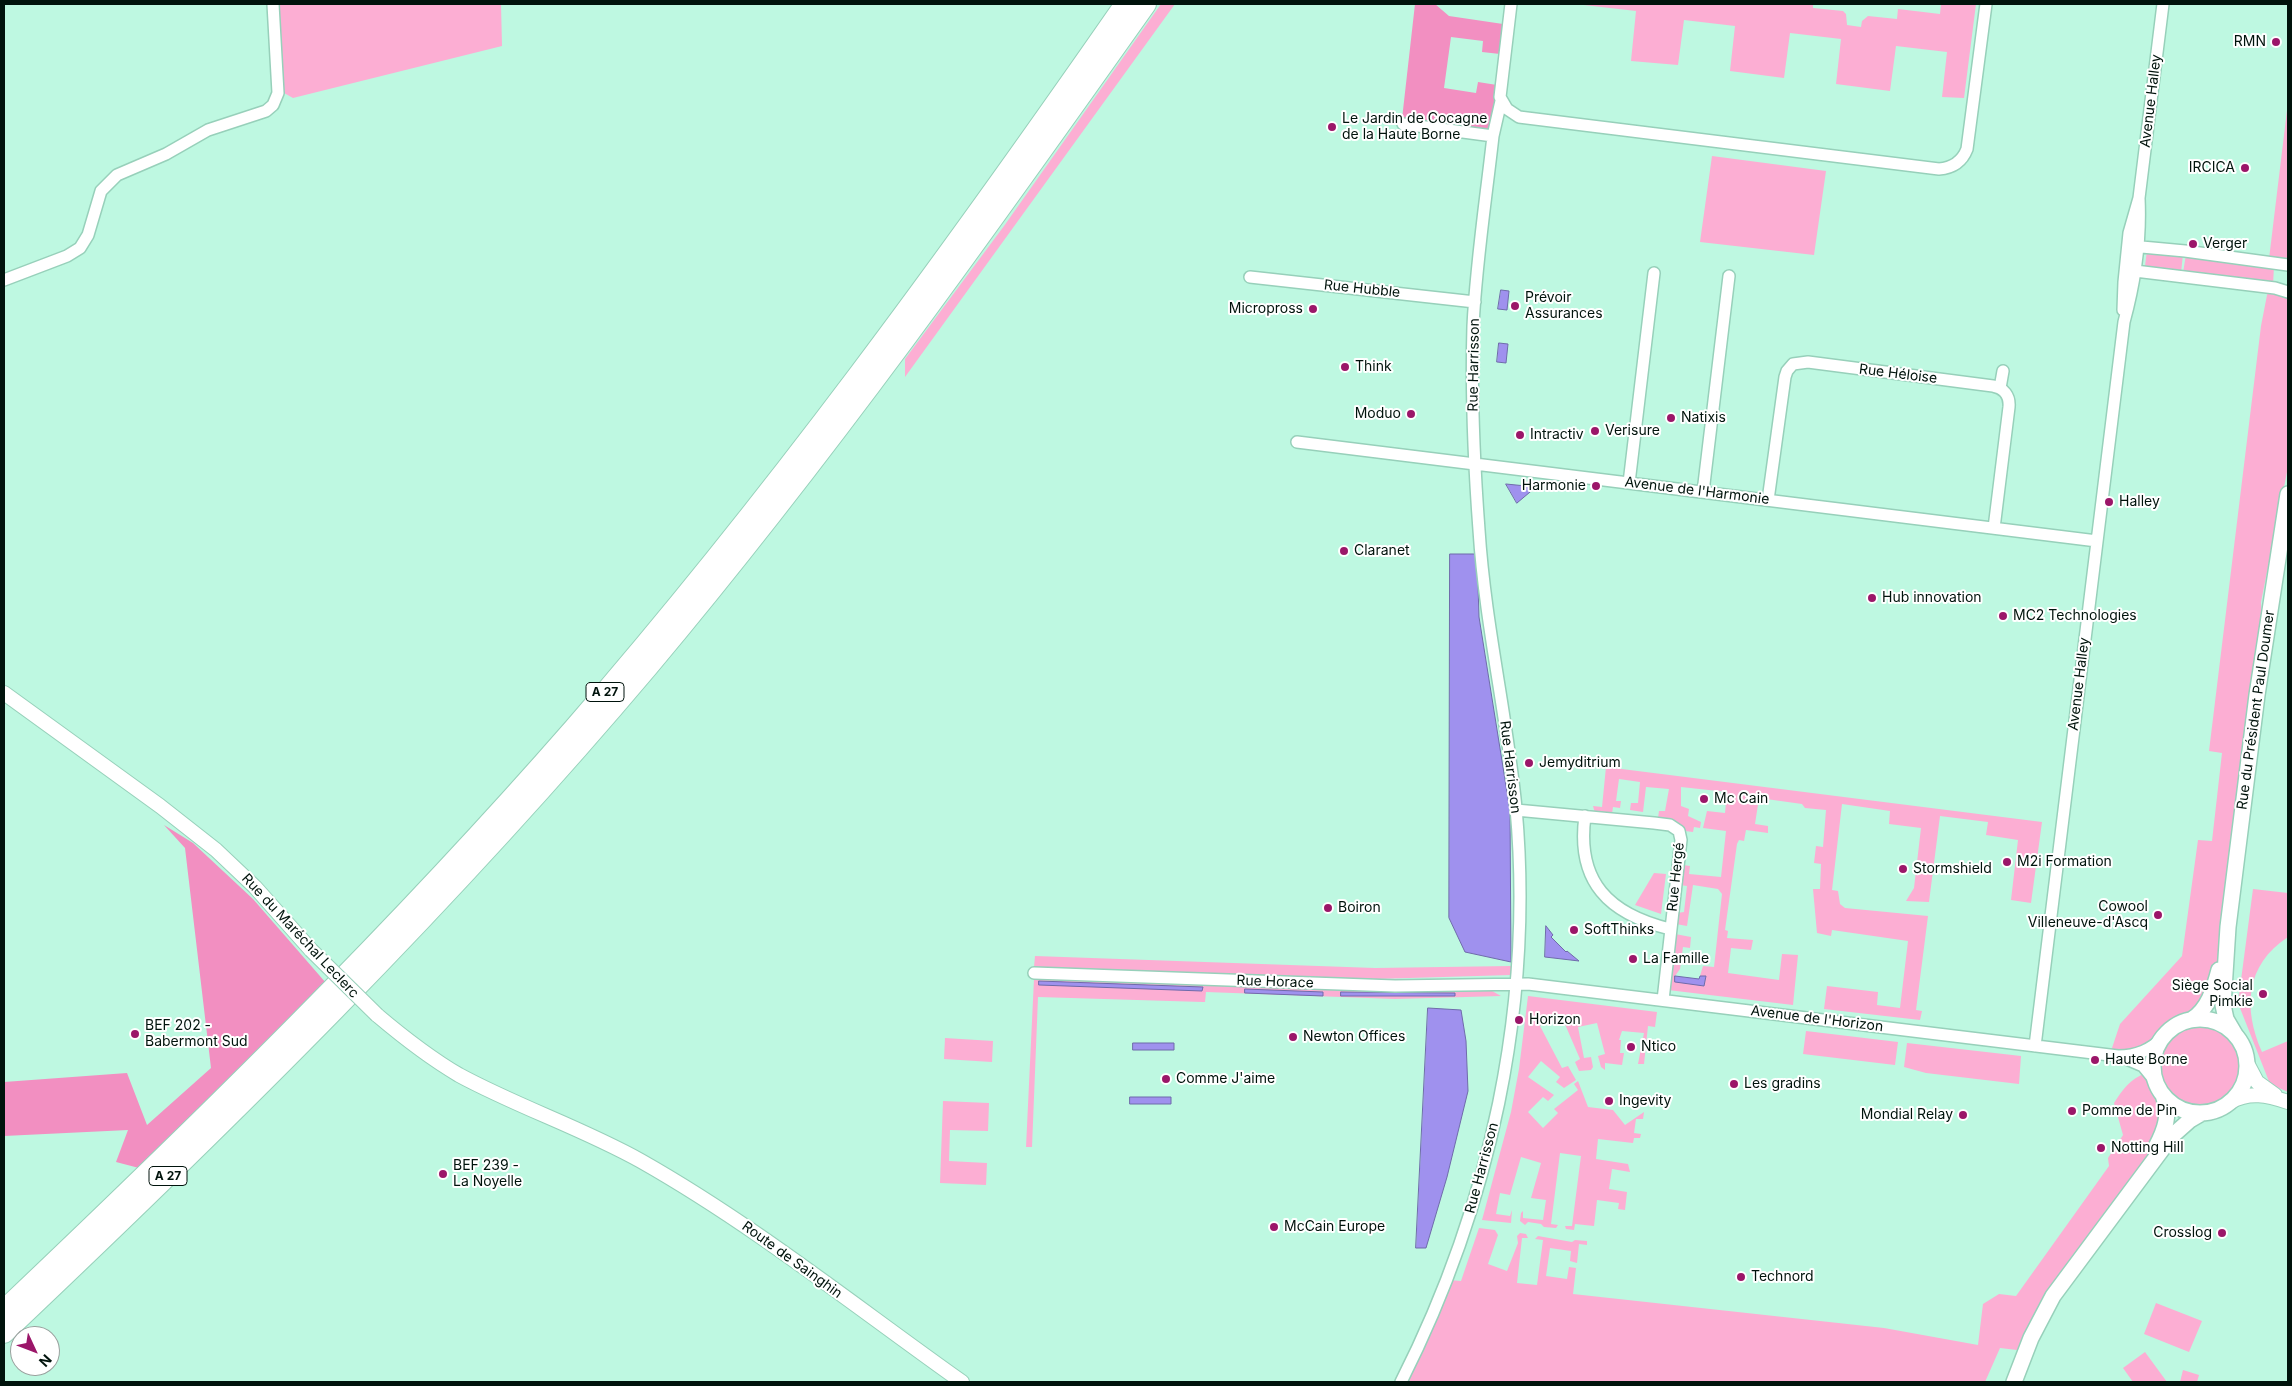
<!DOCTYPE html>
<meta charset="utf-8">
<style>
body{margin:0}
#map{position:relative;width:2292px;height:1386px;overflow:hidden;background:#bef8e1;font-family:Inter,sans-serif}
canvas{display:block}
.frame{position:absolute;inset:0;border:5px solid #00130c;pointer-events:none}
.north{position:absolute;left:10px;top:1326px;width:50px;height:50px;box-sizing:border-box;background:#fff;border:1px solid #99a19e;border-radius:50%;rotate:133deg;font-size:14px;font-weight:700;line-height:20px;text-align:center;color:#00130c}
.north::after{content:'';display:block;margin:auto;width:18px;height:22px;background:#9b1669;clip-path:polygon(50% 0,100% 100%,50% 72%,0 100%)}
</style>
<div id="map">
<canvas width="2292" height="1386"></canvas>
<div class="frame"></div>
<div class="north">N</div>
</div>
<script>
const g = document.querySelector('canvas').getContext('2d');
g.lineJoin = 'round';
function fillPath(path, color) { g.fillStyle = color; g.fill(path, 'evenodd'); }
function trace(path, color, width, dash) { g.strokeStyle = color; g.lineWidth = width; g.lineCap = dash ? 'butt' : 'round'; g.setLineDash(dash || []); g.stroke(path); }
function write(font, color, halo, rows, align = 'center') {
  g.font = font + ' Inter,sans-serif'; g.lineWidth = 4; g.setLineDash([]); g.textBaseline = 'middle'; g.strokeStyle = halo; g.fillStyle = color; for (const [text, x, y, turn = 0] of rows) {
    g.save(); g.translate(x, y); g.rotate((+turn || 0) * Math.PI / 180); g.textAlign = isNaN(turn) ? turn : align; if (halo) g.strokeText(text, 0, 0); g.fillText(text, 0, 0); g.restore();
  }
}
fillPath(new Path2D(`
 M 279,4 L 501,4 L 502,46 L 293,98 L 284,93 Z
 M 1161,4 L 1175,4 L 905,377 L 905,359 L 1004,226 Z
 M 1575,4 L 1813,4 L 1813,8 L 1843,11 L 1846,14 L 1847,25 L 1861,27 L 1862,21 L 1868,16 L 1897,19 L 1898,9 L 1940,14 L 1941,4 L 1976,4 L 1964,98 L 1942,97 L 1947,52 L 1896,46 L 1890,91 L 1836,84 L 1841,39 L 1790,33 L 1784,78 L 1730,71 L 1735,26 L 1684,20 L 1678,65 L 1631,61 L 1636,11 Z
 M 2288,102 L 2288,261 L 2269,259 Z
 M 1712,156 L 1826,171 L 1814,255 L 1700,242 Z
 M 2147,250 L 2183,254 L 2181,273 L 2148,268 L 2145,266 Z
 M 2186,254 L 2274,266 L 2273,285 L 2183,273 Z
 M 2268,290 L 2288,295 L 2288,467 L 2261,602 L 2262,630 L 2219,959 L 2207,995 L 2188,1014 L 2169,1023 L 2155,1038 L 2136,1051 L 2111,1051 L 2120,1024 L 2182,956 L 2198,840 L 2212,841 L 2222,753 L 2209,751 L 2261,326 Z
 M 1606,767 L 2042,822 L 2031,903 L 2011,900 L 2018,840 L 1986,835 L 1988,822 L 1940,816 L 1929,902 L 1906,901 L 1914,888 L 1921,828 L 1889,824 L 1890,811 L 1842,804 L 1832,890 L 1838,891 L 1840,904 L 1845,908 L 1928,916 L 1916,1010 L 1922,1011 L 1920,1020 L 1824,1009 L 1827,986 L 1878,992 L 1877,1005 L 1900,1008 L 1908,941 L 1832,930 L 1831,936 L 1817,933 L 1813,889 L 1820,889 L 1821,864 L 1814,863 L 1816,846 L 1823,847 L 1826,810 L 1805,808 L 1802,804 L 1759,798 L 1755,824 L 1768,826 L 1768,833 L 1746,830 L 1744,841 L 1739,840 L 1737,844 L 1725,930 L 1728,931 L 1727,938 L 1753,940 L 1751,950 L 1731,948 L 1728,973 L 1779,980 L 1782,954 L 1798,955 L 1793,1005 L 1668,990 L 1675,934 L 1691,937 L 1690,948 L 1683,947 L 1680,969 L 1675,976 L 1704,986 L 1706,977 L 1700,976 L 1703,966 L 1714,967 L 1722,894 L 1718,889 L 1693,885 L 1687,926 L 1676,924 L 1677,913 L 1684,912 L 1687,886 L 1680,885 L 1683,865 L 1690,866 L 1689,874 L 1721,877 L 1726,831 L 1703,828 L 1707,811 L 1725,813 L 1727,792 L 1681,787 L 1681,806 L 1689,809 L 1688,816 L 1701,822 L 1700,828 L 1694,827 L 1693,832 L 1685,831 L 1677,822 L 1658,818 L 1659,811 L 1665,811 L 1669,789 L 1646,787 L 1643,812 L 1630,810 L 1631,803 L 1638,803 L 1640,782 L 1619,779 L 1616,801 L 1621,801 L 1620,808 L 1613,807 L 1612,814 L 1595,813 L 1593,806 L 1602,807 Z
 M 1654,873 L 1666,874 L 1661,914 L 1635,905 Z
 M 2253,889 L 2288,893 L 2288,937 C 2245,965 2243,1009 2262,1052 L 2288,1041 L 2288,1092 L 2270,1084 L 2238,1003 Z
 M 1035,956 L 1375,968 L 1511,966 L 1511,975 L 1375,979 L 1034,967 Z
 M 1034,979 L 1394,992 L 1492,991 L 1501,996 L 1395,999 L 1206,992 L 1205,1002 L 1203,1002 L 1038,997 L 1032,1147 L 1026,1147 Z
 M 1528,996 L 1657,1012 L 1655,1027 L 1648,1026 L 1644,1064 L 1638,1064 L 1644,1033 L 1622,1031 L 1619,1040 L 1621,1040 L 1620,1053 L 1624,1053 L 1622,1065 L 1605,1063 L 1605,1070 L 1601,1067 L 1598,1056 L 1605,1054 L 1597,1023 L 1578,1027 L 1584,1058 L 1591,1057 L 1593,1067 L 1591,1070 L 1579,1071 L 1575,1062 L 1580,1059 L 1564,1022 L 1557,1023 L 1548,1018 L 1540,1026 L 1562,1068 L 1568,1066 L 1576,1080 L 1564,1088 L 1556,1082 L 1560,1077 L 1541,1061 L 1528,1077 L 1554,1095 L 1548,1101 L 1543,1097 L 1528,1112 L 1543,1128 L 1558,1113 L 1554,1109 L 1578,1090 L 1574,1084 L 1578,1081 L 1588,1107 L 1613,1110 L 1625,1125 L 1644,1112 L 1643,1119 L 1636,1119 L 1634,1133 L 1641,1134 L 1640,1138 L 1634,1138 L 1633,1143 L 1598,1139 L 1596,1159 L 1628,1164 L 1630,1172 L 1612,1169 L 1609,1189 L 1627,1192 L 1625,1210 L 1618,1209 L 1619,1203 L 1597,1200 L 1594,1226 L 1575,1224 L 1574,1230 L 1566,1229 L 1565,1226 L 1572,1226 L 1581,1156 L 1560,1153 L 1551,1224 L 1558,1225 L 1556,1228 L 1544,1227 L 1541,1224 L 1528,1222 L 1525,1225 L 1520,1221 L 1521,1213 L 1523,1211 L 1523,1218 L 1543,1220 L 1546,1200 L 1531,1198 L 1541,1163 L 1521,1157 L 1510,1195 L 1500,1193 L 1496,1214 L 1510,1216 L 1512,1210 L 1511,1223 L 1482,1220 L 1511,1112 L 1519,1069 Z
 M2158 1066a42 42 0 1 1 84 0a42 42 0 1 1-84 0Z
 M 1806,1031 L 1898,1042 L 1895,1065 L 1803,1054 Z
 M 945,1038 L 993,1041 L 992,1062 L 944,1059 Z
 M 1907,1043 L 2021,1056 L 2019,1084 L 1926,1073 L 1904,1067 Z
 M 2146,1073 L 2162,1104 L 2161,1131 L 2144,1162 L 2032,1327 L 2022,1338 L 2017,1350 L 2000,1348 L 1985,1382 L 1403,1382 L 1449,1280 L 1461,1281 L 1479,1228 L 1495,1230 L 1498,1235 L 1488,1264 L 1507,1271 L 1518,1243 L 1517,1236 L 1520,1233 L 1526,1234 L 1528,1238 L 1522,1238 L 1517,1283 L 1537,1285 L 1543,1240 L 1535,1239 L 1538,1236 L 1572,1242 L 1575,1240 L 1587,1241 L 1587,1245 L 1579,1244 L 1577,1263 L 1570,1261 L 1571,1251 L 1550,1248 L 1546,1276 L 1567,1279 L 1569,1267 L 1576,1268 L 1573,1294 L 1884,1328 L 1978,1345 L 1983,1304 L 1999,1294 L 2016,1296 L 2109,1166 L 2108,1158 L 2123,1135 L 2114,1103 C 2123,1089 2130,1079 2146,1073 Z
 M 943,1101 L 989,1103 L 988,1131 L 950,1130 L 949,1161 L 987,1163 L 986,1185 L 940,1183 Z
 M 2156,1303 L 2202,1321 L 2189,1352 L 2144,1334 Z
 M 2145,1352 L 2167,1382 L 2133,1382 L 2123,1368 Z
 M 2183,1370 L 2199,1375 L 2197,1382 L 2180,1382 Z`), '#fcaed3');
fillPath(new Path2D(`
 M 1415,4 L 1435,4 L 1449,16 L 1503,24 L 1500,54 L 1482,52 L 1483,41 L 1451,37 L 1444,88 L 1476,93 L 1478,82 L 1497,85 L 1490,132 L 1402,119 Z
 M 164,825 L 193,843 L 253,899 L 326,983 L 139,1168 L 116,1162 L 128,1130 L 4,1136 L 4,1082 L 127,1073 L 147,1125 L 211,1068 L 185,848 Z`), '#f28fc1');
const water = new Path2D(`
 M 1501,290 L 1509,291 L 1507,310 L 1498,309 Z
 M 1499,343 L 1508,344 L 1506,363 L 1497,362 Z
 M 1506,484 L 1536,487 L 1517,503 Z
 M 1450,554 L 1477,554 L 1479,617 L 1510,811 L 1511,962 L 1465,952 L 1449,918 Z
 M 1546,926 L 1553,935 L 1551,937 L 1566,952 L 1567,951 L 1579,961 L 1545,957 Z
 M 1675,976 L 1699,979 L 1700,976 L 1706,976 L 1704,986 L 1675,982 Z
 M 1039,981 L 1203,987 L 1202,991 L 1039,985 Z
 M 1245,989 L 1323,992 L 1323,996 L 1245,993 Z
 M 1341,992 L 1455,993 L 1455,996 L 1341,996 Z
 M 1428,1008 L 1461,1010 L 1466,1041 L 1468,1091 L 1447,1177 L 1426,1248 L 1416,1248 Z
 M 1133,1043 L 1174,1043 L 1174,1050 L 1133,1050 Z
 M 1130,1097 L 1171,1097 L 1171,1104 L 1130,1104 Z`);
fillPath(water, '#9f91ee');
trace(water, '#6f6baa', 1);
const minor = new Path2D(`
 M 1511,4 L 1500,97 L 1507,109 L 1519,117 L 1939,169 C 1952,168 1962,162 1967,149 L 1986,4
 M 1493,136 L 1501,101
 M 2131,246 L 2185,251 L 2288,265
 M 2129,269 L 2135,271 L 2275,288 L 2288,292
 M 1250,277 L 1475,302
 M 4,280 L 67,256 L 80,248 L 88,235 L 101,191 L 117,175 L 166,154 L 208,130 L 266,111 L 273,105 L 278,93 L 273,4
 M 2123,310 L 2124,282 L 2129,233 L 2139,198 L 2163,4
 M 2000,388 L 2003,371
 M 1297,442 L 2097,541
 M 1629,483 L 1654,273
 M 1703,492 L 1729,276
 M 1768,500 L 1785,377 L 1787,371 L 1793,364 L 1808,362 L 1993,386 C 2004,388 2010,396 2009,407 L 1994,528
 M 1516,810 L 1654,823 L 1670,825 L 1679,831 L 1681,840 L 1663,1000
 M 1585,816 C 1576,882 1609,914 1670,929
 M 1034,973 L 1395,986 L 1528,984 L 2118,1056 C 2137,1056 2150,1050 2164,1037
 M 2035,1046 L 2124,322 C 2135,282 2141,240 2139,198
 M 2122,1057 L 2143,1066 L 2156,1082
 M 1401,1382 C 1490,1206 1534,1006 1516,808 C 1507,715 1485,624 1479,530 C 1474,463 1471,394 1473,326 C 1476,263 1486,199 1493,136 L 1403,124`);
const tertiary = new Path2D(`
 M 4,693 L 160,806 L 216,850 L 255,887 L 311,950
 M 377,1015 C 403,1037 430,1058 459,1075 C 518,1107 582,1128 641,1161 C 754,1225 856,1307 962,1382
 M 2247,1063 L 2257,1082 L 2275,1095
 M 2230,1102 C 2250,1091 2267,1095 2288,1102`);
const secondary = new Path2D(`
 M2153 1066a47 47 0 1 1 94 0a47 47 0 1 1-94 0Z
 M 2191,1020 C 2208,1010 2214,989 2219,970
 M 2236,1036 L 2226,1019 L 2223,1005 L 2228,927 L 2257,695 L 2288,494
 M 2156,1147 C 2165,1130 2171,1114 2163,1095
 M 2014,1382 L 2031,1338 L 2053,1296 L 2172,1136 L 2190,1120 L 2202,1113`);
const motorway = new Path2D(`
 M 4,1310 C 201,1123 395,933 574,728 C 773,499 952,253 1125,4
 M 4,1333 C 229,1120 448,904 648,667 C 826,455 986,230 1146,4`);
trace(minor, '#97d0ba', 14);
trace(tertiary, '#97d0ba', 16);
trace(secondary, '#97d0ba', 18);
trace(motorway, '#97d0ba', 22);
trace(minor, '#fff', 11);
trace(tertiary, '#fff', 14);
trace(secondary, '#fff', 15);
trace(motorway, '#fff', 20);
const tertiaryBridge = new Path2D(`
 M 311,950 L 377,1015`);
trace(tertiaryBridge, '#97d0ba', 16, []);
trace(tertiaryBridge, '#fff', 14);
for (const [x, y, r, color] of [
 [2276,42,5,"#9b1669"],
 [1332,127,5,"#9b1669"],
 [2245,168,5,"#9b1669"],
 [2193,244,5,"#9b1669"],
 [1515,306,5,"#9b1669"],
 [1313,309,5,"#9b1669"],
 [1345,367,5,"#9b1669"],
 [1411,414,5,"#9b1669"],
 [1671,418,5,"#9b1669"],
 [1595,431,5,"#9b1669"],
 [1520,435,5,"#9b1669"],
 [1596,486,5,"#9b1669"],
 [2109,502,5,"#9b1669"],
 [1344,551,5,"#9b1669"],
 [1872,598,5,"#9b1669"],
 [2003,616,5,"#9b1669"],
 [1529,763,5,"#9b1669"],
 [1704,799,5,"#9b1669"],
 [2007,862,5,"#9b1669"],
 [1903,869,5,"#9b1669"],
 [1328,908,5,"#9b1669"],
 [2158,915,5,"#9b1669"],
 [1574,930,5,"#9b1669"],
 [1633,959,5,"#9b1669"],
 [2263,994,5,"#9b1669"],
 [1519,1020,5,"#9b1669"],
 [135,1034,5,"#9b1669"],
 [1293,1037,5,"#9b1669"],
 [1631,1047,5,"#9b1669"],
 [2095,1060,5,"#9b1669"],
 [1166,1079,5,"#9b1669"],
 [1734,1084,5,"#9b1669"],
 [1609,1101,5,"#9b1669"],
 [2072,1111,5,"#9b1669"],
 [1963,1115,5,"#9b1669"],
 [2101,1148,5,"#9b1669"],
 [443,1174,5,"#9b1669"],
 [1274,1227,5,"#9b1669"],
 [2222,1233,5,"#9b1669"],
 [1741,1277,5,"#9b1669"]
]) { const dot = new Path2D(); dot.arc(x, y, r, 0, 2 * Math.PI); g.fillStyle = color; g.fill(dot); trace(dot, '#fff', 2); }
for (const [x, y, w] of [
 [605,692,38],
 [168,1176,38]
]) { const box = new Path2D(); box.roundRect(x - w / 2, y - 9.5, w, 19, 4); g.fillStyle = '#fff'; g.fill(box); trace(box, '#00130c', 1); }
write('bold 12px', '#00130c', null, [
 ["A 27",605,692],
 ["A 27",168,1176]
]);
write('14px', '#00130c', '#fff', [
 ["RMN",2266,42,"right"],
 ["Le Jardin de Cocagne",1342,119],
 ["de la Haute Borne",1342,135],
 ["IRCICA",2235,168,"right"],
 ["Verger",2203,244],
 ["Prévoir",1525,298],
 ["Assurances",1525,314],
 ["Micropross",1303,309,"right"],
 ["Think",1355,367],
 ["Moduo",1401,414,"right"],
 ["Natixis",1681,418],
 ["Verisure",1605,431],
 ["Intractiv",1530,435],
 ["Harmonie",1586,486,"right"],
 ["Halley",2119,502],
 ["Claranet",1354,551],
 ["Hub innovation",1882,598],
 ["MC2 Technologies",2013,616],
 ["Jemyditrium",1539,763],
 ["Mc Cain",1714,799],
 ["M2i Formation",2017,862],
 ["Stormshield",1913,869],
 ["Cowool",2148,907,"right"],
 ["Villeneuve-d'Ascq",2148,923,"right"],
 ["Boiron",1338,908],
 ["SoftThinks",1584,930],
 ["La Famille",1643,959],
 ["Siège Social",2253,986,"right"],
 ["Pimkie",2253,1002,"right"],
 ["Horizon",1529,1020],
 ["BEF 202 -",145,1026],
 ["Babermont Sud",145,1042],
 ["Newton Offices",1303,1037],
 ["Ntico",1641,1047],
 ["Haute Borne",2105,1060],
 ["Comme J'aime",1176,1079],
 ["Les gradins",1744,1084],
 ["Ingevity",1619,1101],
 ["Pomme de Pin",2082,1111],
 ["Mondial Relay",1953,1115,"right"],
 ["Notting Hill",2111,1148],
 ["BEF 239 -",453,1166],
 ["La Noyelle",453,1182],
 ["McCain Europe",1284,1227],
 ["Crosslog",2212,1233,"right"],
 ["Technord",1751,1277]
], 'left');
write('14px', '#00130c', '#fff', [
 ["Avenue Halley",2151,101,-83],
 ["Rue Hubble",1362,289,6],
 ["Rue Harrisson",1474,365,-89],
 ["Rue Héloise",1898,374,7],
 ["Avenue de l'Harmonie",1697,491,7],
 ["Avenue Halley",2079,684,-83],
 ["Rue du Président Paul Doumer",2256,710,-82],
 ["Rue Harrisson",1510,767,83],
 ["Rue Hergé",1676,877,-84],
 ["Rue du Maréchal Leclerc",300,936,47],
 ["Rue Horace",1275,982,2],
 ["Avenue de l'Horizon",1817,1019,7],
 ["Rue Harrisson",1482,1168,-75],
 ["Route de Sainghin",792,1260,36]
]);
</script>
